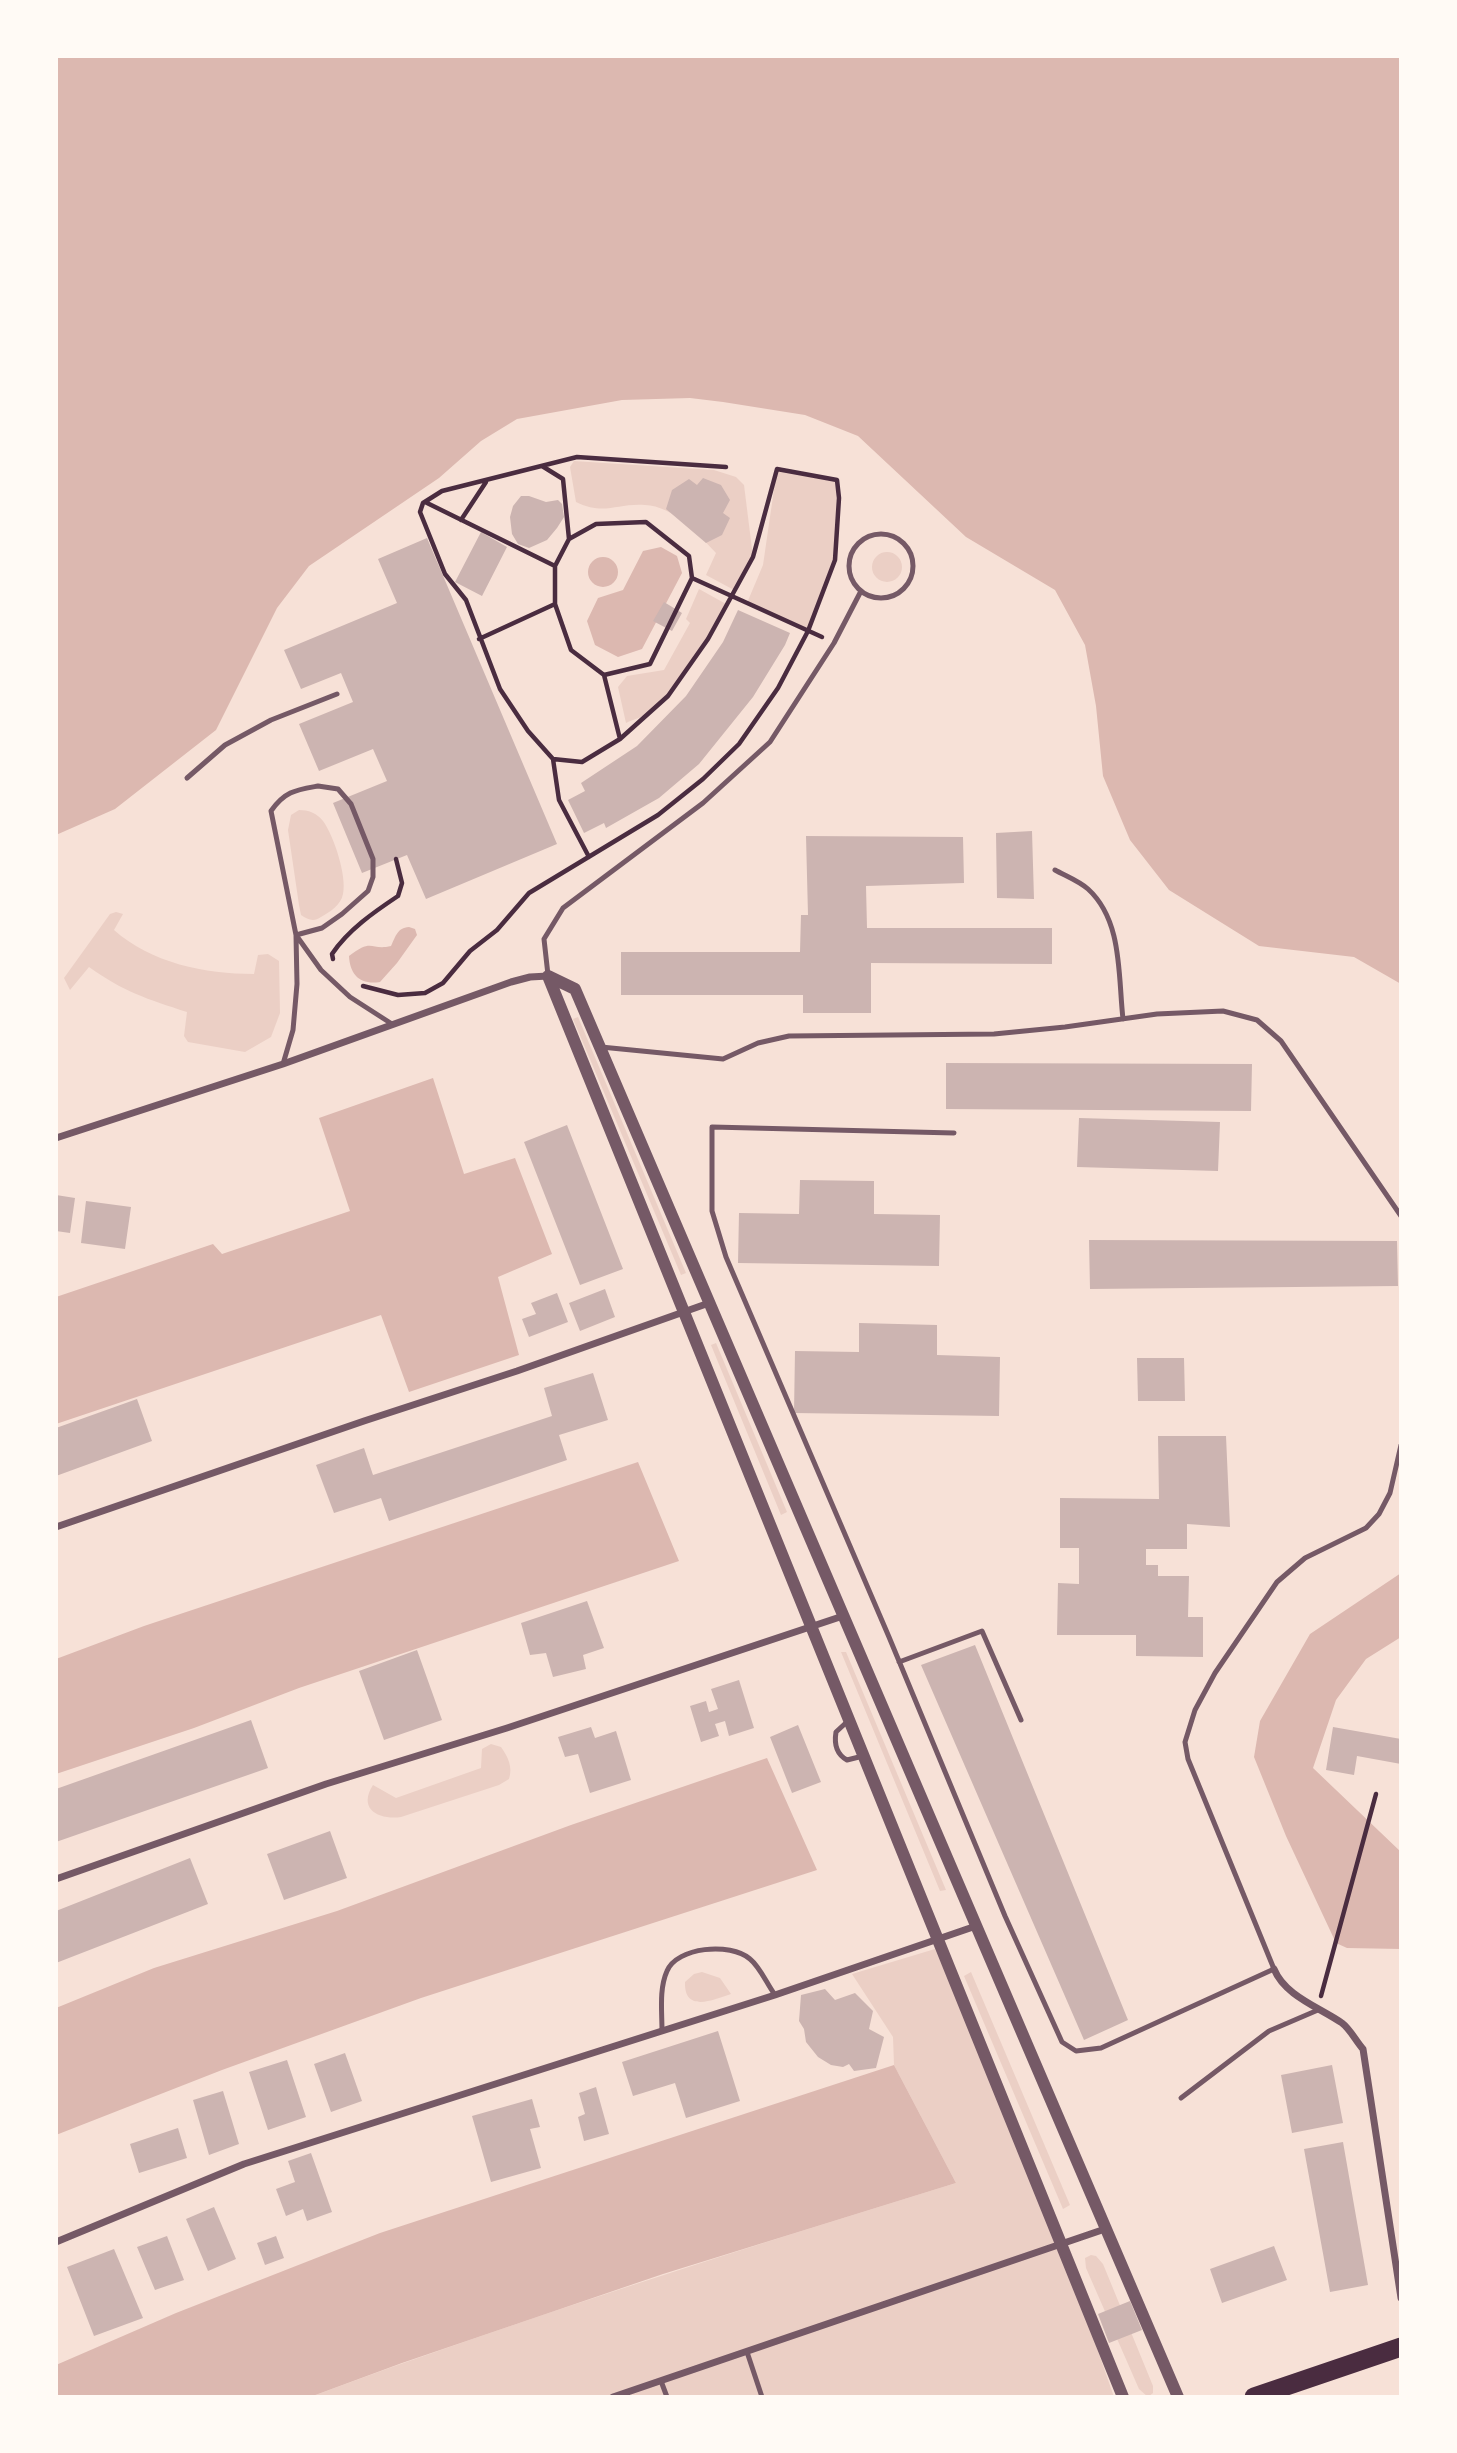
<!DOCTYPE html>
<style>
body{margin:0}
#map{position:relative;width:1457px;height:2453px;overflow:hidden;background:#f7e1d7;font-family:"Sofia Sans Condensed",sans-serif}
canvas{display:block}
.frame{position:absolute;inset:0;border:58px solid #fffaf5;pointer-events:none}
</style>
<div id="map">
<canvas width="1457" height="2453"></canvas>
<div class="frame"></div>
</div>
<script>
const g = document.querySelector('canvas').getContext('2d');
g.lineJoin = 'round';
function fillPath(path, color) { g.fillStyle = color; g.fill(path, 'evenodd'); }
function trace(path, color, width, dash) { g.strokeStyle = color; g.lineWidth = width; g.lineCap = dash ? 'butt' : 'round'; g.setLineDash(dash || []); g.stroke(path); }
fillPath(new Path2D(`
 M 574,461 L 714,470 L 736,477 L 744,485 L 753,557 L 734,590 L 706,575 L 716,553 C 698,534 673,506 645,505 C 616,503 605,516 576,502 L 570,467 Z
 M 777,469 L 837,480 L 835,560 L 808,631 L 747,603 L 763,565 Z
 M872 567a15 15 0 1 1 30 0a15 15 0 1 1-30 0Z
 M 699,589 L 726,604 C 711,632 677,695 651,712 C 644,717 634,719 626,723 L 618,687 L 627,676 L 664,670 L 690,623 L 686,619 Z
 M 299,810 C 308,810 317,813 323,821 C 334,836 347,876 343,894 C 341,905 330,912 321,917 C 314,922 308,920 301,915 L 299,905 L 288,830 L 291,815 Z
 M 116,912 L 123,914 L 114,930 C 151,963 205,974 254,974 L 258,955 L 268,954 L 279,961 L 280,1013 L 271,1037 L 245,1052 L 188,1042 L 184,1036 L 187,1012 C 147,999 124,992 89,967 L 70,990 L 64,978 L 110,914 Z
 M 578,1017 L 686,1273 L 681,1275 L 573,1019 Z
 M 716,1343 L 787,1512 L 781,1515 L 711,1345 Z
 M 841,1652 L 846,1652 L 946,1890 L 940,1891 Z
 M 491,1744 L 501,1747 C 508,1757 513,1767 509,1779 L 499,1785 L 401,1817 C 380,1820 357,1810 373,1785 L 396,1798 L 481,1768 L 482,1749 Z
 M 935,1949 L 1044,2196 L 1114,2397 L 310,2397 C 523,2318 739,2250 956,2183 L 894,2065 L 893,2037 L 852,1974 Z
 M 702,1972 L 720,1978 L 731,1994 C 713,2000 684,2013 685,1982 L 694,1974 Z
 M 971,1972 L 1070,2205 L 1063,2209 L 964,1976 Z
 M 1091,2255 L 1096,2256 L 1103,2264 L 1153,2386 L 1153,2393 L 1148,2397 L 1139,2389 L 1086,2268 L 1085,2258 Z`), '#ebcfc5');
fillPath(new Path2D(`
 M 56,56 L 1401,56 L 1401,984 L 1354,957 L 1259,946 L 1169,890 L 1130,840 L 1103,776 L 1096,706 L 1085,645 L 1055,590 L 966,537 L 858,436 L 805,415 L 723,402 L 690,398 L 622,400 L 517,419 L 481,441 L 439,478 L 309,566 L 277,608 L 216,730 L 115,809 L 56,835 Z
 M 661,547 L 677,556 L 682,573 L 642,649 L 618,657 L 595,645 L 587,621 L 598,598 L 623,590 L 643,551 Z
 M588 572a15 15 0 1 1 30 0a15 15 0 1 1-30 0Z
 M 409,927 L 415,929 L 417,935 L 397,963 L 380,982 C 360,985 350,975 349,956 C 373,937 370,951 391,946 C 396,936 397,928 409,927 Z
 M 433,1078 L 464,1174 L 515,1158 L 552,1254 L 498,1277 L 519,1355 L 409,1392 L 381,1315 L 56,1424 L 56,1297 L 213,1244 L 222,1254 L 350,1211 L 319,1118 Z
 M 638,1462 L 679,1561 L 299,1688 L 194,1728 L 56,1774 L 56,1659 L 144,1626 Z
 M 1401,1573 L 1401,1637 L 1366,1659 L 1336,1700 L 1313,1768 L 1401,1852 L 1401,1949 L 1347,1948 L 1336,1943 L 1286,1836 L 1254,1757 L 1260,1721 L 1310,1634 Z
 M 767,1758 L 817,1870 L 421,1998 L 222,2070 L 56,2135 L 56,2008 L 154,1968 L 337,1911 L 571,1825 Z
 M 894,2065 L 956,2183 L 663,2274 L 402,2363 L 310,2397 L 56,2397 L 56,2365 L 176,2313 L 380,2233 Z`), '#dcb8b0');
fillPath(new Path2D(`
 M 703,478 L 721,485 L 730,500 L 723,513 L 730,518 L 722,535 L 706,543 L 666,509 L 672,490 L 689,479 L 697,485 Z
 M 521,496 L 529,496 L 546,502 L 558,500 L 562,504 L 564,517 L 557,528 L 547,540 L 529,548 L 518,544 L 512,534 L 510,517 L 513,506 Z
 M 481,532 L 507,547 L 482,596 L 455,582 Z
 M 427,538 L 557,844 L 426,899 L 407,855 L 362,873 L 333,803 L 387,781 L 373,749 L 319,771 L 299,724 L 353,702 L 341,673 L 301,689 L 284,650 L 397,603 L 378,559 Z
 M 664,602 L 682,613 L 672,631 L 653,621 Z
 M 738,610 L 790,633 L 785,645 L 753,697 L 699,764 L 659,798 L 606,828 L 604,823 L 584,833 L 568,800 L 585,791 L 581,783 L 637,746 L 686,696 L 723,642 Z
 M 1032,831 L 1034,899 L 997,898 L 996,833 Z
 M 806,836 L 963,837 L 964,883 L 866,886 L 867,928 L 1052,928 L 1052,964 L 871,963 L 871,1013 L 803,1013 L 803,995 L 621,995 L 621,952 L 800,952 L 801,915 L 808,915 Z
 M 946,1063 L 1252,1064 L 1251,1111 L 946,1109 Z
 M 1079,1118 L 1220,1122 L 1218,1171 L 1077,1167 Z
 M 567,1125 L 623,1269 L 580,1285 L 524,1142 Z
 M 800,1180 L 874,1181 L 874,1214 L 940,1215 L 939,1266 L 738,1263 L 739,1213 L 799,1214 Z
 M 56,1195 L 75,1198 L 70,1233 L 56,1231 Z
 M 86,1201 L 131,1207 L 125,1249 L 81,1243 Z
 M 1089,1240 L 1397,1241 L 1398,1286 L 1090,1289 Z
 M 605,1289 L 615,1317 L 580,1331 L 569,1303 Z
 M 557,1293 L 568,1322 L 529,1337 L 522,1319 L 536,1314 L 531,1303 Z
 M 859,1323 L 937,1325 L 937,1355 L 1000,1357 L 999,1416 L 794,1413 L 795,1351 L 859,1352 Z
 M 1137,1358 L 1184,1358 L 1185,1401 L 1138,1401 Z
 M 593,1373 L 608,1420 L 559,1435 L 567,1460 L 389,1521 L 381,1498 L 334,1513 L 316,1465 L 364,1448 L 373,1475 L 552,1416 L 544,1388 Z
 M 137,1399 L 152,1441 L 56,1476 L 56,1428 Z
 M 1158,1436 L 1226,1436 L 1230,1527 L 1187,1524 L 1187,1549 L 1146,1549 L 1146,1565 L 1158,1565 L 1158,1576 L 1189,1576 L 1188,1617 L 1203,1617 L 1203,1657 L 1136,1656 L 1136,1635 L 1057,1635 L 1058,1583 L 1079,1584 L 1079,1548 L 1060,1548 L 1060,1498 L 1159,1499 Z
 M 587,1601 L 604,1648 L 583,1655 L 586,1669 L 553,1677 L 546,1653 L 530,1655 L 521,1623 Z
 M 975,1645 L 1128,2020 L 1084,2040 L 921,1665 Z
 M 417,1650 L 442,1720 L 384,1740 L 359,1671 Z
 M 739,1680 L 754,1728 L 729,1736 L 725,1721 L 715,1724 L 719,1736 L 701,1742 L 690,1706 L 706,1701 L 709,1712 L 718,1709 L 711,1689 Z
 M 251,1720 L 268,1768 L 56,1842 L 56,1789 Z
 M 798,1725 L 821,1782 L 792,1793 L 770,1737 Z
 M 591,1727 L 595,1738 L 616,1731 L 631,1780 L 590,1793 L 578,1754 L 565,1757 L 558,1737 Z
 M 1333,1727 L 1401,1739 L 1401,1764 L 1357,1756 L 1354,1775 L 1326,1770 Z
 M 330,1831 L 347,1878 L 284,1900 L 267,1854 Z
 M 190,1858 L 208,1904 L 56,1963 L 56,1911 Z
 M 825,1989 L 835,2000 L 855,1993 L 873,2011 L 869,2029 L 884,2037 L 876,2068 L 854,2071 L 849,2064 L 843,2067 L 831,2065 L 818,2057 L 806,2042 L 804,2029 L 799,2021 L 801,1995 Z
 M 718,2031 L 740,2101 L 686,2118 L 675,2083 L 633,2096 L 622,2062 Z
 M 345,2053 L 362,2101 L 331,2112 L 314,2064 Z
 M 287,2060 L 306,2117 L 268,2130 L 249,2072 Z
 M 1332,2065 L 1343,2123 L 1292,2133 L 1281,2075 Z
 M 596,2087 L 609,2134 L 584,2141 L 578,2117 L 585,2114 L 579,2093 Z
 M 223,2091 L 239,2144 L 209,2155 L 193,2100 Z
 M 532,2099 L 540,2127 L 530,2129 L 541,2168 L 491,2182 L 472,2116 Z
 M 178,2128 L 187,2158 L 139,2173 L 130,2144 Z
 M 1343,2142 L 1368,2285 L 1330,2292 L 1304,2149 Z
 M 311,2153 L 332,2212 L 307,2221 L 303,2209 L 286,2216 L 276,2189 L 295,2182 L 288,2161 Z
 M 214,2207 L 236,2259 L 208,2271 L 186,2219 Z
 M 167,2236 L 184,2280 L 155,2290 L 137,2247 Z
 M 276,2236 L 284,2258 L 265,2265 L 257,2243 Z
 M 1274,2246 L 1287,2280 L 1222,2303 L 1210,2269 Z
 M 114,2249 L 143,2318 L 94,2336 L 67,2267 Z
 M 1130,2301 L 1142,2330 L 1109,2343 L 1098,2314 Z`), '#ccb4b1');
trace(new Path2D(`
 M 542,466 L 563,479 L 569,539
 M 425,502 L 555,566
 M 461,520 L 486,482
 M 646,522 L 689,556 L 692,578 L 650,664 L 604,675 L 571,650 L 555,604 L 555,566 L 569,539 L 596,524 Z
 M 692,578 L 822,637
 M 479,639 L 555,604
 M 604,675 L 620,739
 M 553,759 L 559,800 L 589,857
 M 333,959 L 332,954 C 348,930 374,912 398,896 L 402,883 L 396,859
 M 363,986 L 398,995 L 425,993 L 443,983 L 470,951 L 497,930 L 529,893 L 658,815 L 703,779 L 739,744 L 778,688 L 808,631 L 835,560 L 839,498 L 837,480 L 777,469 L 753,557 L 708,639 L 668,696 L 620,739 L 582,762 L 553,759 L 528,731 L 500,689 L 466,600 L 445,574 L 420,512 L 423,503 L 442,491 L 577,457 L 726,467
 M 1321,1996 L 1376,1794`), '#4a2c40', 4.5);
trace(new Path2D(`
 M849 566a32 32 0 1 1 64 0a32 32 0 1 1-64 0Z
 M 187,778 L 225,745 L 271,720 L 337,694
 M 318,786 L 338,789 L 351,804 L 373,859 L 373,877 L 368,891 L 342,914 L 322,928 L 296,935 L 271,811 C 285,791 296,790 318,786 Z
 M 1055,870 C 1066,876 1079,881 1088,889 C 1123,921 1118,976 1123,1019
 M 548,975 L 544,939 L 563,908 L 703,803 L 770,742 L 834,643 L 861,591
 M 601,1047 L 723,1059 L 758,1043 L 789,1036 L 994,1034 L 1065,1027 L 1157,1014 L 1223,1011 L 1257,1020 L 1281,1041 L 1401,1216
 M 283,1064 L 293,1030 L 297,984 L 296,935 L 321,970 L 350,997 L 392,1024
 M 954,1133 L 712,1127 L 712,1211 L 726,1257 L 889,1637 L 1005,1916 L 1062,2042 L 1076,2051 L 1101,2048 L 1274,1969 L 1188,1759 L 1185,1742 L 1195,1710 L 1215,1673 L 1277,1582 L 1305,1558 L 1366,1528 L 1379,1514 L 1390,1493 L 1401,1445
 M 899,1662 L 982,1631 L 1021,1720
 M 849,1720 L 836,1732 C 834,1744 836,1754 847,1760 L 863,1756
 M 662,2031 C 662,2011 659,1989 667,1971 C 677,1947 730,1942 750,1959 C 760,1967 767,1984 775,1995
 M 1181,2098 L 1269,2031 L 1318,2010
 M 747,2352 L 762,2397
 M 661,2381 L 667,2397`), '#755966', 5);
trace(new Path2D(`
 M 56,1138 L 283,1064 L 511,982 L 530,977 L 548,976
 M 56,1527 L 364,1421 L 517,1371 L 709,1303
 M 56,1879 L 326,1784 L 507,1728 L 843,1616
 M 1274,1969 C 1285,1996 1319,2007 1342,2023 C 1350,2029 1356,2041 1363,2049 L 1401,2298
 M 56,2242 L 244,2164 L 775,1995 L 976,1926
 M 613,2397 L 1105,2229`), '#755966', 7);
trace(new Path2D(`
 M 1123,2397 L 548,976 L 575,989 L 1178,2397`), '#755966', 12);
trace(new Path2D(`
 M 1254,2397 L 1401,2347`), '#4a2c40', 19);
</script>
